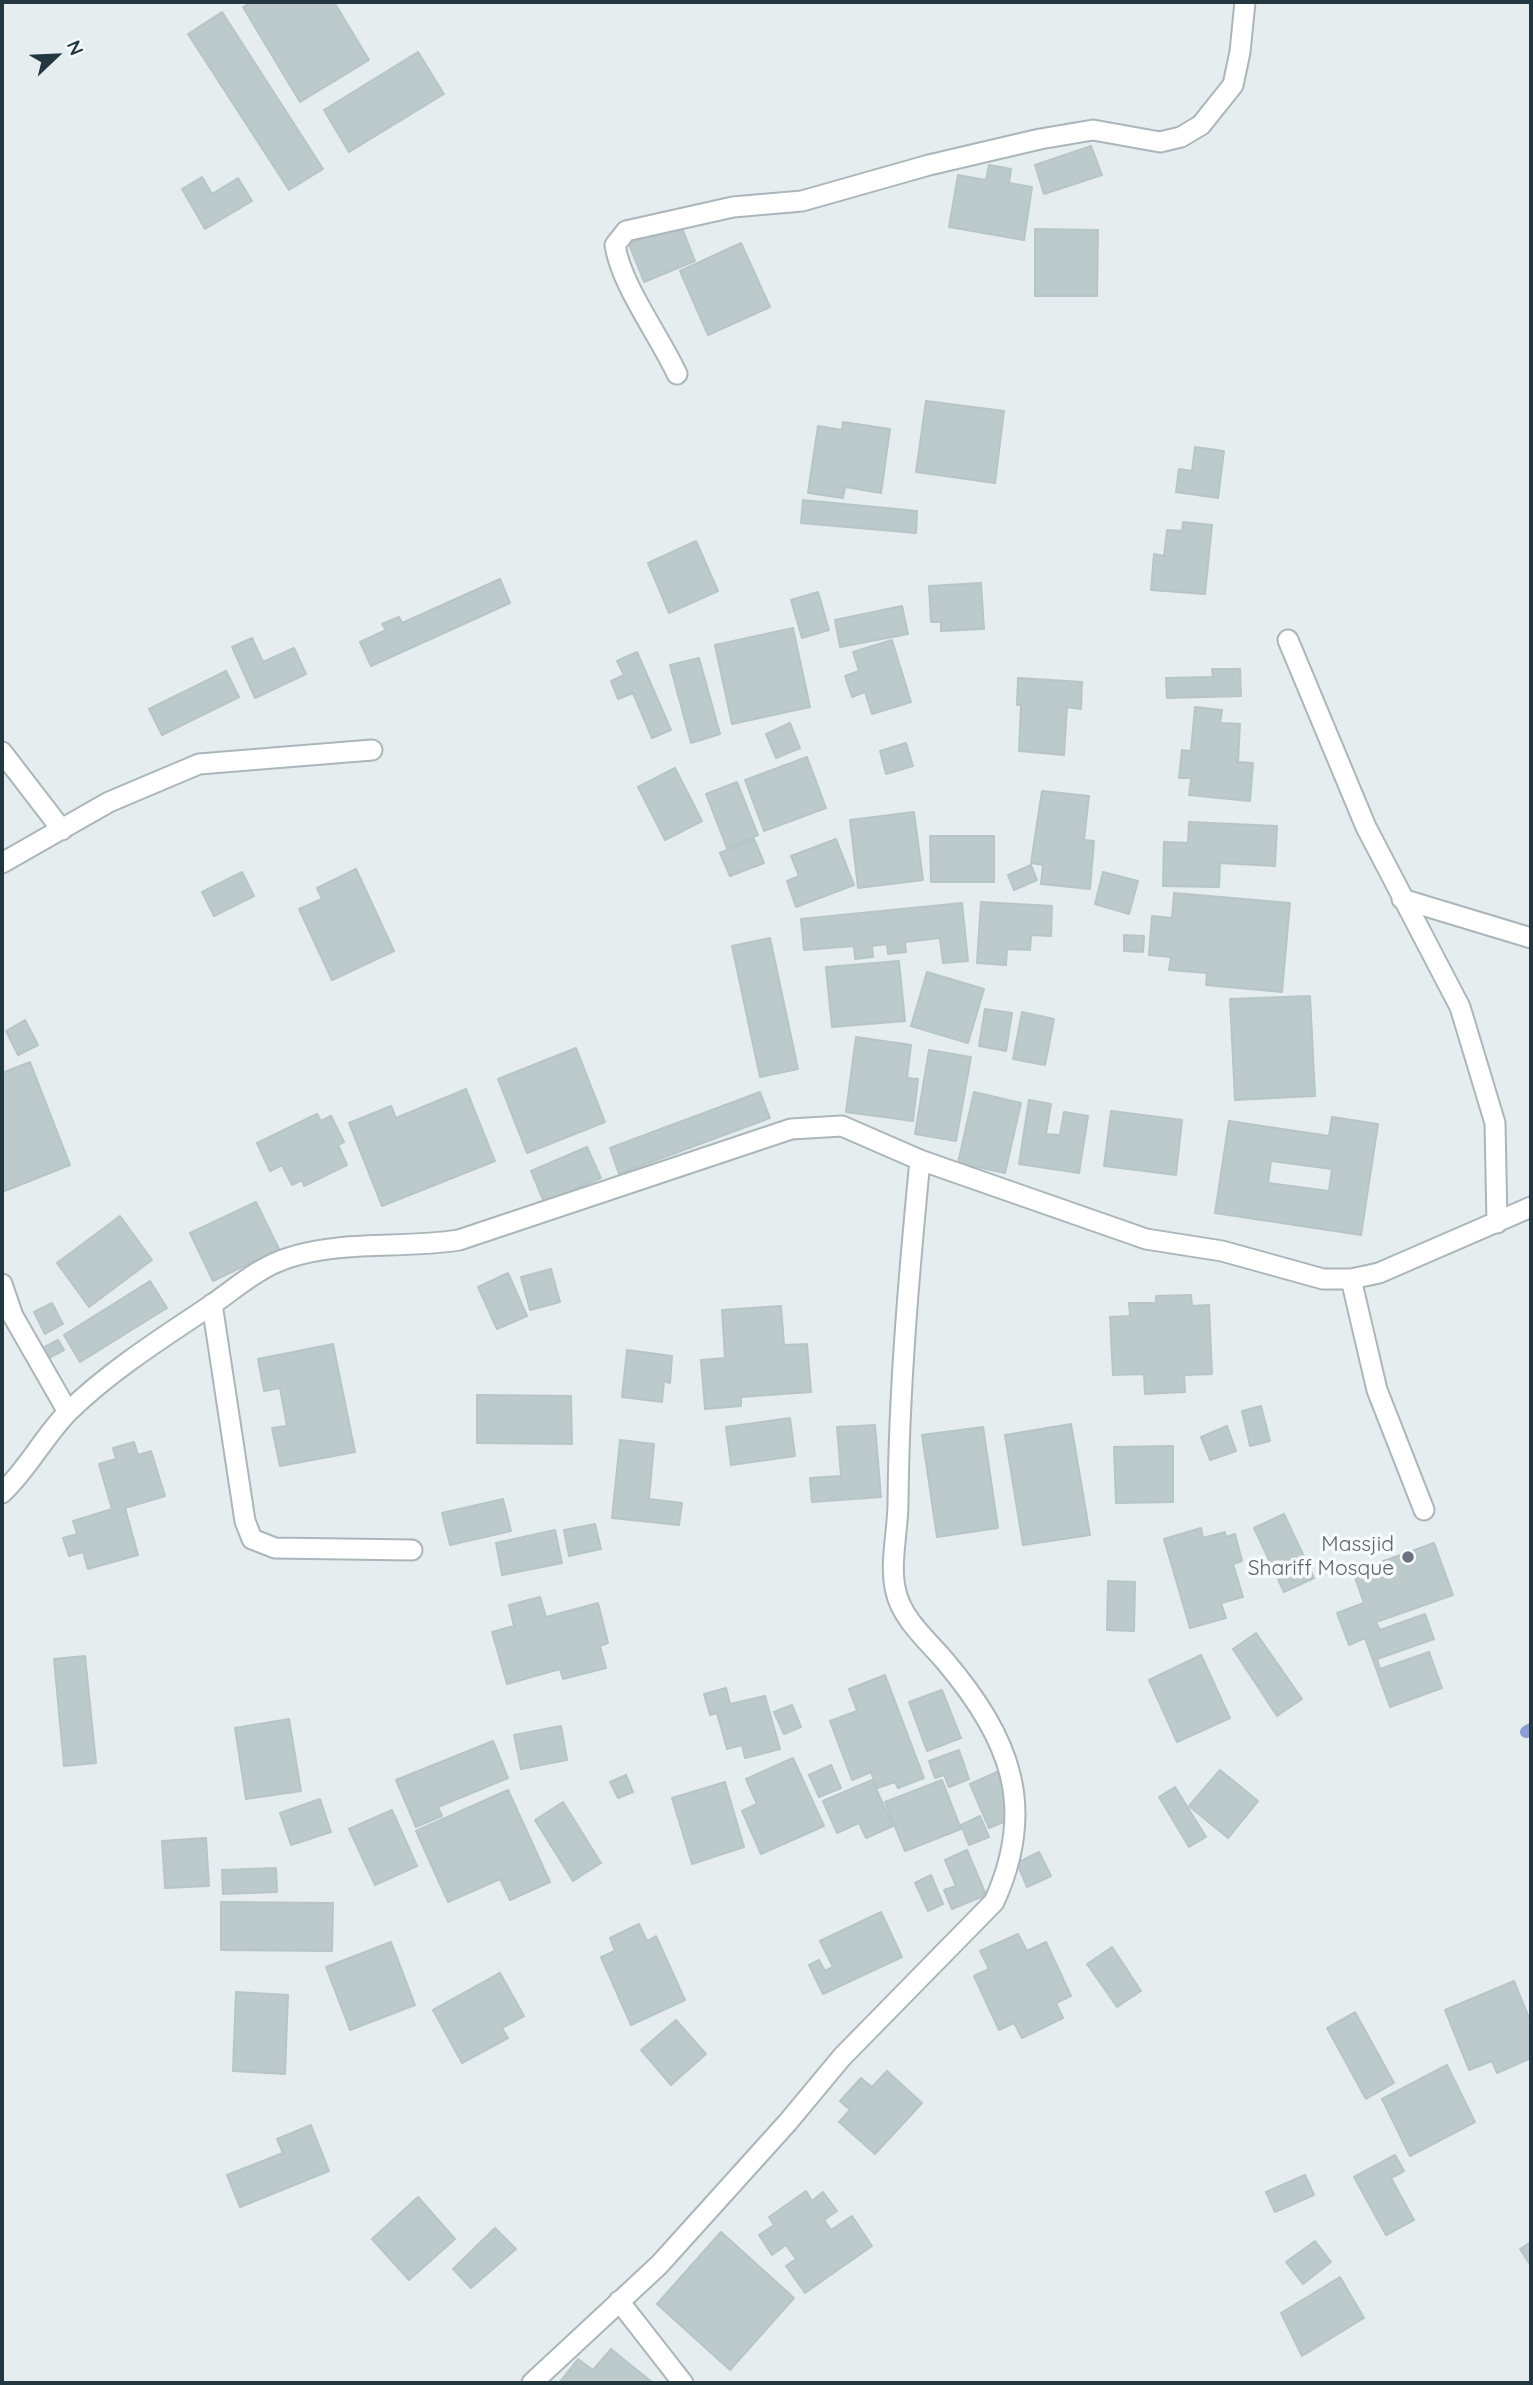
<!DOCTYPE html>
<style>
body{margin:0}
#map{position:relative;width:1533px;height:2385px;overflow:hidden;background:#e5edee;font-family:Quicksand,sans-serif}
canvas{display:block}
.frame{position:absolute;inset:0;border:4px solid #233741;pointer-events:none}
.north{position:absolute;left:21px;top:21px;width:70px;height:70px;-webkit-text-stroke:5px #f6fafb;paint-order:stroke;rotate:67deg;font-size:19px;font-weight:700;line-height:28px;text-align:center;color:#233741}
.north::after{content:'';display:block;margin:auto;width:24px;height:32px;background:#233741;clip-path:polygon(50% 0,100% 100%,50% 72%,0 100%)}
</style>
<div id="map">
<canvas width="1533" height="2385"></canvas>
<div class="frame"></div>
<div class="north">N</div>
</div>
<script>
const g = document.querySelector('canvas').getContext('2d');
g.lineJoin = 'round';
function trace(path, color, width, dash) { g.strokeStyle = color; g.lineWidth = width; g.lineCap = dash ? 'butt' : 'round'; g.setLineDash(dash || []); g.stroke(path); }
function fillPath(path, color) { g.fillStyle = color; g.fill(path, 'evenodd'); }
function write(font, color, halo, rows, align = 'center') {
  g.font = font + ' Quicksand,sans-serif'; g.lineWidth = 7; g.setLineDash([]); g.textBaseline = 'middle'; g.strokeStyle = halo; g.fillStyle = color; for (const [text, x, y, turn = 0] of rows) {
    g.save(); g.translate(x, y); g.rotate((+turn || 0) * Math.PI / 180); g.textAlign = isNaN(turn) ? turn : align; if (halo) g.strokeText(text, 0, 0); g.fillText(text, 0, 0); g.restore();
  }
}
trace(new Path2D(`
 M 1526,1732 L 1531,1729`), '#8d9dd4', 12);
const building = new Path2D(`
 M 252,2 L 334,2 L 369,60 L 300,102 L 243,7 Z
 M 222,12 L 323,169 L 289,190 L 188,34 Z
 M 418,52 L 444,94 L 349,152 L 324,110 Z
 M 1091,146 L 1102,175 L 1044,194 L 1035,165 Z
 M 989,165 L 1011,169 L 1009,183 L 1032,187 L 1024,240 L 949,227 L 958,175 L 986,180 Z
 M 202,177 L 212,194 L 238,178 L 252,201 L 205,229 L 182,189 Z
 M 680,223 L 695,261 L 644,282 L 629,244 Z
 M 1035,229 L 1098,230 L 1097,296 L 1035,296 Z
 M 741,243 L 770,307 L 708,335 L 680,271 Z
 M 926,401 L 1004,411 L 995,483 L 916,472 Z
 M 843,422 L 890,429 L 881,493 L 845,487 L 843,498 L 808,493 L 818,426 L 842,430 Z
 M 1195,447 L 1224,451 L 1218,498 L 1176,492 L 1179,469 L 1192,471 Z
 M 803,500 L 917,511 L 916,533 L 801,523 Z
 M 1183,522 L 1212,525 L 1205,594 L 1151,590 L 1154,554 L 1164,556 L 1167,530 L 1182,531 Z
 M 696,541 L 718,591 L 669,613 L 648,563 Z
 M 500,579 L 510,603 L 371,666 L 360,642 L 386,630 L 382,624 L 399,617 L 402,623 Z
 M 981,583 L 984,629 L 941,631 L 941,622 L 931,622 L 929,586 Z
 M 818,592 L 829,630 L 802,638 L 791,600 Z
 M 902,606 L 908,634 L 840,647 L 835,620 Z
 M 793,628 L 810,707 L 732,724 L 715,645 Z
 M 252,638 L 263,662 L 294,648 L 306,674 L 255,698 L 232,647 Z
 M 892,640 L 911,702 L 872,714 L 865,692 L 852,697 L 845,676 L 859,671 L 853,652 Z
 M 637,652 L 671,730 L 652,738 L 633,693 L 618,699 L 611,681 L 624,675 L 617,661 Z
 M 699,658 L 720,734 L 691,743 L 670,665 Z
 M 1212,669 L 1240,669 L 1241,696 L 1167,698 L 1166,678 L 1213,677 Z
 M 226,671 L 239,697 L 162,735 L 149,709 Z
 M 1018,678 L 1082,682 L 1081,709 L 1067,707 L 1064,755 L 1019,751 L 1021,705 L 1017,705 Z
 M 1195,707 L 1222,710 L 1220,723 L 1240,724 L 1238,762 L 1253,763 L 1250,801 L 1189,795 L 1191,778 L 1179,778 L 1182,750 L 1191,751 Z
 M 790,723 L 800,748 L 776,758 L 766,734 Z
 M 906,743 L 913,766 L 886,774 L 880,751 Z
 M 807,757 L 826,808 L 764,831 L 745,780 Z
 M 675,768 L 702,821 L 665,840 L 638,787 Z
 M 737,782 L 758,835 L 727,848 L 706,794 Z
 M 1042,791 L 1089,796 L 1084,840 L 1094,841 L 1090,889 L 1041,884 L 1043,865 L 1031,863 Z
 M 914,812 L 923,880 L 858,888 L 850,820 Z
 M 1189,822 L 1277,826 L 1275,866 L 1220,863 L 1219,887 L 1163,886 L 1164,842 L 1188,843 Z
 M 930,836 L 994,836 L 994,882 L 931,882 Z
 M 754,839 L 764,863 L 730,876 L 720,853 Z
 M 836,839 L 854,885 L 796,907 L 787,881 L 799,876 L 791,856 Z
 M 1031,865 L 1037,880 L 1014,890 L 1008,875 Z
 M 356,869 L 394,951 L 332,980 L 299,909 L 322,899 L 317,888 Z
 M 242,872 L 254,896 L 214,916 L 202,892 Z
 M 1103,872 L 1138,881 L 1129,914 L 1095,904 Z
 M 1174,893 L 1290,903 L 1282,992 L 1206,985 L 1207,973 L 1169,970 L 1171,957 L 1149,955 L 1152,916 L 1172,918 Z
 M 981,902 L 1052,906 L 1051,936 L 1031,935 L 1030,950 L 1007,949 L 1006,965 L 977,963 Z
 M 962,903 L 968,961 L 943,963 L 940,938 L 905,942 L 906,952 L 888,954 L 887,944 L 872,946 L 873,957 L 855,959 L 854,946 L 804,950 L 801,919 Z
 M 1124,935 L 1144,936 L 1143,952 L 1124,951 Z
 M 770,938 L 798,1069 L 760,1077 L 732,946 Z
 M 899,961 L 905,1021 L 832,1027 L 826,967 Z
 M 927,972 L 984,989 L 968,1043 L 911,1026 Z
 M 1310,996 L 1315,1096 L 1235,1100 L 1230,999 Z
 M 985,1009 L 1012,1013 L 1006,1051 L 979,1046 Z
 M 1022,1012 L 1054,1019 L 1045,1065 L 1013,1059 Z
 M 25,1020 L 38,1045 L 18,1055 L 6,1031 Z
 M 856,1037 L 911,1045 L 907,1078 L 918,1079 L 913,1121 L 846,1112 Z
 M 576,1048 L 605,1122 L 527,1153 L 498,1079 Z
 M 929,1050 L 971,1057 L 956,1141 L 915,1134 Z
 M 30,1062 L 70,1165 L 2,1192 L 2,1073 Z
 M 466,1089 L 495,1161 L 382,1206 L 349,1123 L 391,1106 L 396,1118 Z
 M 760,1092 L 770,1118 L 619,1174 L 610,1148 Z
 M 974,1092 L 1021,1103 L 1005,1173 L 958,1163 Z
 M 1029,1100 L 1051,1104 L 1046,1134 L 1060,1135 L 1064,1112 L 1088,1116 L 1079,1173 L 1019,1164 Z
 M 1111,1111 L 1182,1120 L 1176,1175 L 1104,1166 Z
 M 317,1114 L 321,1121 L 331,1116 L 344,1142 L 338,1145 L 347,1165 L 304,1186 L 302,1180 L 292,1185 L 282,1165 L 270,1171 L 257,1143 Z
 M 1332,1117 L 1378,1124 L 1361,1235 L 1215,1213 L 1229,1121 L 1329,1136 ZM 1271,1161 L 1332,1169 L 1329,1191 L 1268,1183 Z
 M 587,1147 L 601,1178 L 544,1202 L 531,1171 Z
 M 256,1202 L 279,1249 L 213,1281 L 190,1233 Z
 M 120,1216 L 152,1260 L 89,1307 L 57,1263 Z
 M 551,1269 L 560,1302 L 530,1310 L 521,1277 Z
 M 508,1273 L 527,1316 L 497,1329 L 478,1287 Z
 M 150,1281 L 167,1308 L 80,1362 L 64,1335 Z
 M 1191,1295 L 1192,1306 L 1209,1305 L 1212,1374 L 1184,1375 L 1185,1392 L 1145,1394 L 1144,1374 L 1113,1375 L 1110,1317 L 1130,1316 L 1129,1303 L 1156,1303 L 1156,1296 Z
 M 52,1303 L 63,1324 L 45,1334 L 34,1312 Z
 M 781,1306 L 784,1345 L 807,1344 L 811,1392 L 741,1397 L 741,1406 L 705,1409 L 701,1360 L 725,1358 L 722,1310 Z
 M 58,1340 L 64,1350 L 47,1359 L 41,1349 Z
 M 333,1344 L 355,1452 L 280,1466 L 272,1428 L 287,1426 L 280,1388 L 264,1391 L 258,1359 Z
 M 627,1350 L 672,1356 L 670,1383 L 664,1381 L 662,1402 L 622,1397 Z
 M 477,1395 L 571,1396 L 572,1444 L 477,1443 Z
 M 1261,1406 L 1270,1441 L 1250,1446 L 1242,1411 Z
 M 790,1418 L 795,1456 L 731,1465 L 726,1427 Z
 M 1071,1424 L 1090,1535 L 1023,1545 L 1005,1435 Z
 M 875,1425 L 881,1497 L 812,1502 L 810,1478 L 841,1476 L 837,1427 Z
 M 1227,1426 L 1236,1451 L 1210,1460 L 1201,1437 Z
 M 983,1427 L 998,1528 L 937,1537 L 922,1435 Z
 M 620,1440 L 654,1444 L 649,1499 L 682,1503 L 679,1525 L 612,1518 Z
 M 134,1442 L 138,1455 L 151,1451 L 165,1496 L 125,1508 L 138,1555 L 88,1569 L 83,1552 L 69,1556 L 63,1538 L 77,1534 L 73,1521 L 112,1509 L 99,1464 L 116,1459 L 113,1448 Z
 M 1173,1446 L 1173,1502 L 1116,1503 L 1114,1447 Z
 M 503,1499 L 511,1531 L 450,1545 L 442,1513 Z
 M 1284,1514 L 1314,1578 L 1284,1592 L 1254,1528 Z
 M 595,1524 L 601,1549 L 569,1556 L 564,1530 Z
 M 1201,1528 L 1203,1538 L 1225,1532 L 1226,1537 L 1235,1534 L 1242,1561 L 1233,1564 L 1243,1597 L 1221,1603 L 1226,1618 L 1190,1628 L 1164,1539 Z
 M 555,1530 L 562,1563 L 502,1575 L 496,1543 Z
 M 1434,1543 L 1453,1595 L 1376,1622 L 1380,1630 L 1425,1614 L 1434,1639 L 1377,1659 L 1380,1669 L 1429,1652 L 1442,1688 L 1390,1707 L 1365,1638 L 1349,1645 L 1337,1613 L 1364,1603 L 1353,1572 Z
 M 1108,1581 L 1135,1582 L 1134,1631 L 1107,1630 Z
 M 540,1597 L 546,1617 L 598,1603 L 608,1643 L 600,1646 L 606,1668 L 563,1679 L 560,1669 L 507,1684 L 492,1632 L 514,1626 L 509,1605 Z
 M 1256,1633 L 1302,1699 L 1277,1716 L 1233,1649 Z
 M 1201,1655 L 1230,1718 L 1177,1742 L 1149,1680 Z
 M 85,1656 L 96,1763 L 64,1766 L 54,1659 Z
 M 885,1675 L 924,1778 L 898,1788 L 895,1782 L 877,1788 L 871,1772 L 852,1780 L 830,1721 L 857,1711 L 849,1689 Z
 M 726,1688 L 730,1704 L 765,1696 L 780,1749 L 745,1758 L 742,1745 L 727,1749 L 717,1713 L 710,1715 L 704,1694 Z
 M 942,1690 L 961,1738 L 927,1751 L 909,1702 Z
 M 792,1705 L 801,1727 L 784,1734 L 774,1712 Z
 M 289,1719 L 301,1791 L 246,1799 L 235,1728 Z
 M 561,1726 L 567,1760 L 521,1769 L 514,1735 Z
 M 493,1741 L 508,1778 L 438,1807 L 442,1816 L 416,1827 L 396,1780 Z
 M 959,1750 L 969,1779 L 949,1787 L 944,1775 L 935,1778 L 929,1761 Z
 M 793,1758 L 824,1826 L 761,1854 L 742,1811 L 757,1804 L 746,1779 Z
 M 831,1765 L 841,1788 L 819,1797 L 809,1775 Z
 M 1220,1770 L 1258,1801 L 1228,1838 L 1189,1806 Z
 M 997,1772 L 1016,1817 L 989,1828 L 970,1784 Z
 M 626,1775 L 633,1792 L 618,1798 L 610,1782 Z
 M 872,1780 L 893,1826 L 866,1838 L 859,1823 L 837,1833 L 823,1801 Z
 M 942,1780 L 961,1829 L 905,1851 L 885,1802 Z
 M 725,1782 L 744,1847 L 692,1864 L 672,1798 Z
 M 1175,1787 L 1206,1837 L 1189,1847 L 1159,1797 Z
 M 508,1790 L 550,1882 L 510,1900 L 500,1879 L 448,1902 L 416,1831 Z
 M 320,1799 L 331,1832 L 291,1845 L 280,1813 Z
 M 563,1802 L 601,1863 L 573,1881 L 535,1820 Z
 M 392,1810 L 417,1866 L 375,1885 L 349,1829 Z
 M 980,1816 L 989,1837 L 969,1845 L 961,1825 Z
 M 206,1838 L 209,1886 L 165,1888 L 162,1841 Z
 M 967,1850 L 986,1895 L 952,1909 L 944,1890 L 956,1886 L 945,1860 Z
 M 1039,1852 L 1051,1876 L 1027,1887 L 1017,1863 Z
 M 276,1868 L 277,1892 L 223,1894 L 222,1870 Z
 M 931,1875 L 943,1904 L 928,1911 L 915,1883 Z
 M 221,1902 L 333,1903 L 332,1951 L 221,1950 Z
 M 881,1912 L 902,1957 L 823,1994 L 809,1965 L 819,1960 L 825,1971 L 833,1967 L 820,1941 Z
 M 639,1924 L 647,1941 L 656,1936 L 685,2000 L 631,2025 L 601,1957 L 615,1951 L 610,1938 Z
 M 1018,1934 L 1027,1951 L 1046,1942 L 1071,1996 L 1056,2003 L 1063,2018 L 1022,2038 L 1014,2023 L 999,2030 L 974,1976 L 989,1969 L 980,1951 Z
 M 391,1942 L 415,2005 L 350,2030 L 326,1967 Z
 M 1112,1947 L 1141,1991 L 1117,2007 L 1087,1964 Z
 M 500,1973 L 524,2016 L 502,2028 L 508,2038 L 462,2063 L 433,2010 Z
 M 1514,1981 L 1531,2023 L 1531,2058 L 1497,2073 L 1492,2061 L 1469,2070 L 1445,2010 Z
 M 236,1992 L 288,1995 L 285,2074 L 233,2071 Z
 M 1355,2012 L 1394,2083 L 1366,2099 L 1327,2028 Z
 M 676,2020 L 706,2054 L 671,2085 L 641,2050 Z
 M 1447,2065 L 1475,2122 L 1410,2156 L 1382,2099 Z
 M 887,2071 L 922,2103 L 875,2154 L 839,2122 L 850,2110 L 840,2101 L 861,2078 L 872,2087 Z
 M 311,2125 L 329,2171 L 240,2207 L 227,2175 L 283,2153 L 277,2139 Z
 M 1395,2155 L 1404,2171 L 1391,2178 L 1414,2220 L 1386,2235 L 1354,2177 Z
 M 1305,2175 L 1314,2195 L 1275,2212 L 1266,2192 Z
 M 806,2191 L 812,2201 L 823,2192 L 837,2211 L 824,2220 L 831,2230 L 852,2216 L 872,2246 L 805,2293 L 786,2266 L 796,2259 L 786,2245 L 772,2255 L 759,2235 L 774,2225 L 769,2217 Z
 M 418,2197 L 455,2239 L 409,2280 L 372,2239 Z
 M 495,2228 L 516,2249 L 471,2288 L 453,2269 Z
 M 721,2232 L 794,2298 L 730,2370 L 657,2304 Z
 M 1315,2241 L 1331,2262 L 1303,2284 L 1286,2262 Z
 M 1531,2242 L 1531,2266 L 1520,2249 Z
 M 1340,2277 L 1364,2318 L 1302,2356 L 1281,2313 Z
 M 611,2349 L 653,2383 L 559,2383 L 578,2359 L 593,2370 Z`);
fillPath(building, '#bdcacc');
trace(building, '#b7c5c8', 2);
const minor = new Path2D(`
 M 677,374 C 659,335 621,285 615,245 L 626,231 L 733,207 L 802,201 L 929,165 L 1040,139 L 1093,130 L 1160,142 L 1181,137 L 1201,125 L 1233,85 L 1240,52 L 1245,2
 M 1288,640 L 1366,827 L 1460,1007 L 1495,1123 L 1497,1223
 M 2,752 L 62,830
 M 2,863 L 109,802 L 199,764 L 372,750
 M 1402,899 L 1531,938
 M 1351,1279 L 1377,1390 L 1424,1510
 M 2,1284 L 13,1316 L 68,1412
 M 212,1304 L 245,1521 L 252,1539 L 275,1548 L 412,1550
 M 2,1493 C 28,1469 44,1436 69,1411 C 110,1371 162,1338 210,1306 C 236,1288 260,1266 291,1257 C 346,1240 403,1249 459,1240 L 791,1129 L 842,1126 L 920,1160 L 1146,1239 L 1222,1251 L 1323,1279 L 1351,1279 L 1379,1273 L 1531,1207
 M 619,2301 L 683,2383
 M 532,2383 L 659,2265 L 788,2122 L 842,2057 L 994,1902 C 1038,1806 1009,1737 945,1661 C 928,1641 902,1619 896,1592 C 889,1565 898,1531 898,1503 C 899,1388 909,1274 920,1160`);
trace(minor, '#abb6ba', 23);
trace(minor, '#fff', 19);
for (const [x, y, r, color] of [
 [1408,1557,7,"#6b7280"]
]) { const dot = new Path2D(); dot.arc(x, y, r, 0, 2 * Math.PI); g.fillStyle = color; g.fill(dot); trace(dot, '#f6fafb', 2.5); }
write('21px', '#5b616d', '#f6fafb', [
 ["Massjid",1394,1545],
 ["Shariff Mosque",1394,1569]
], 'right');
</script>
